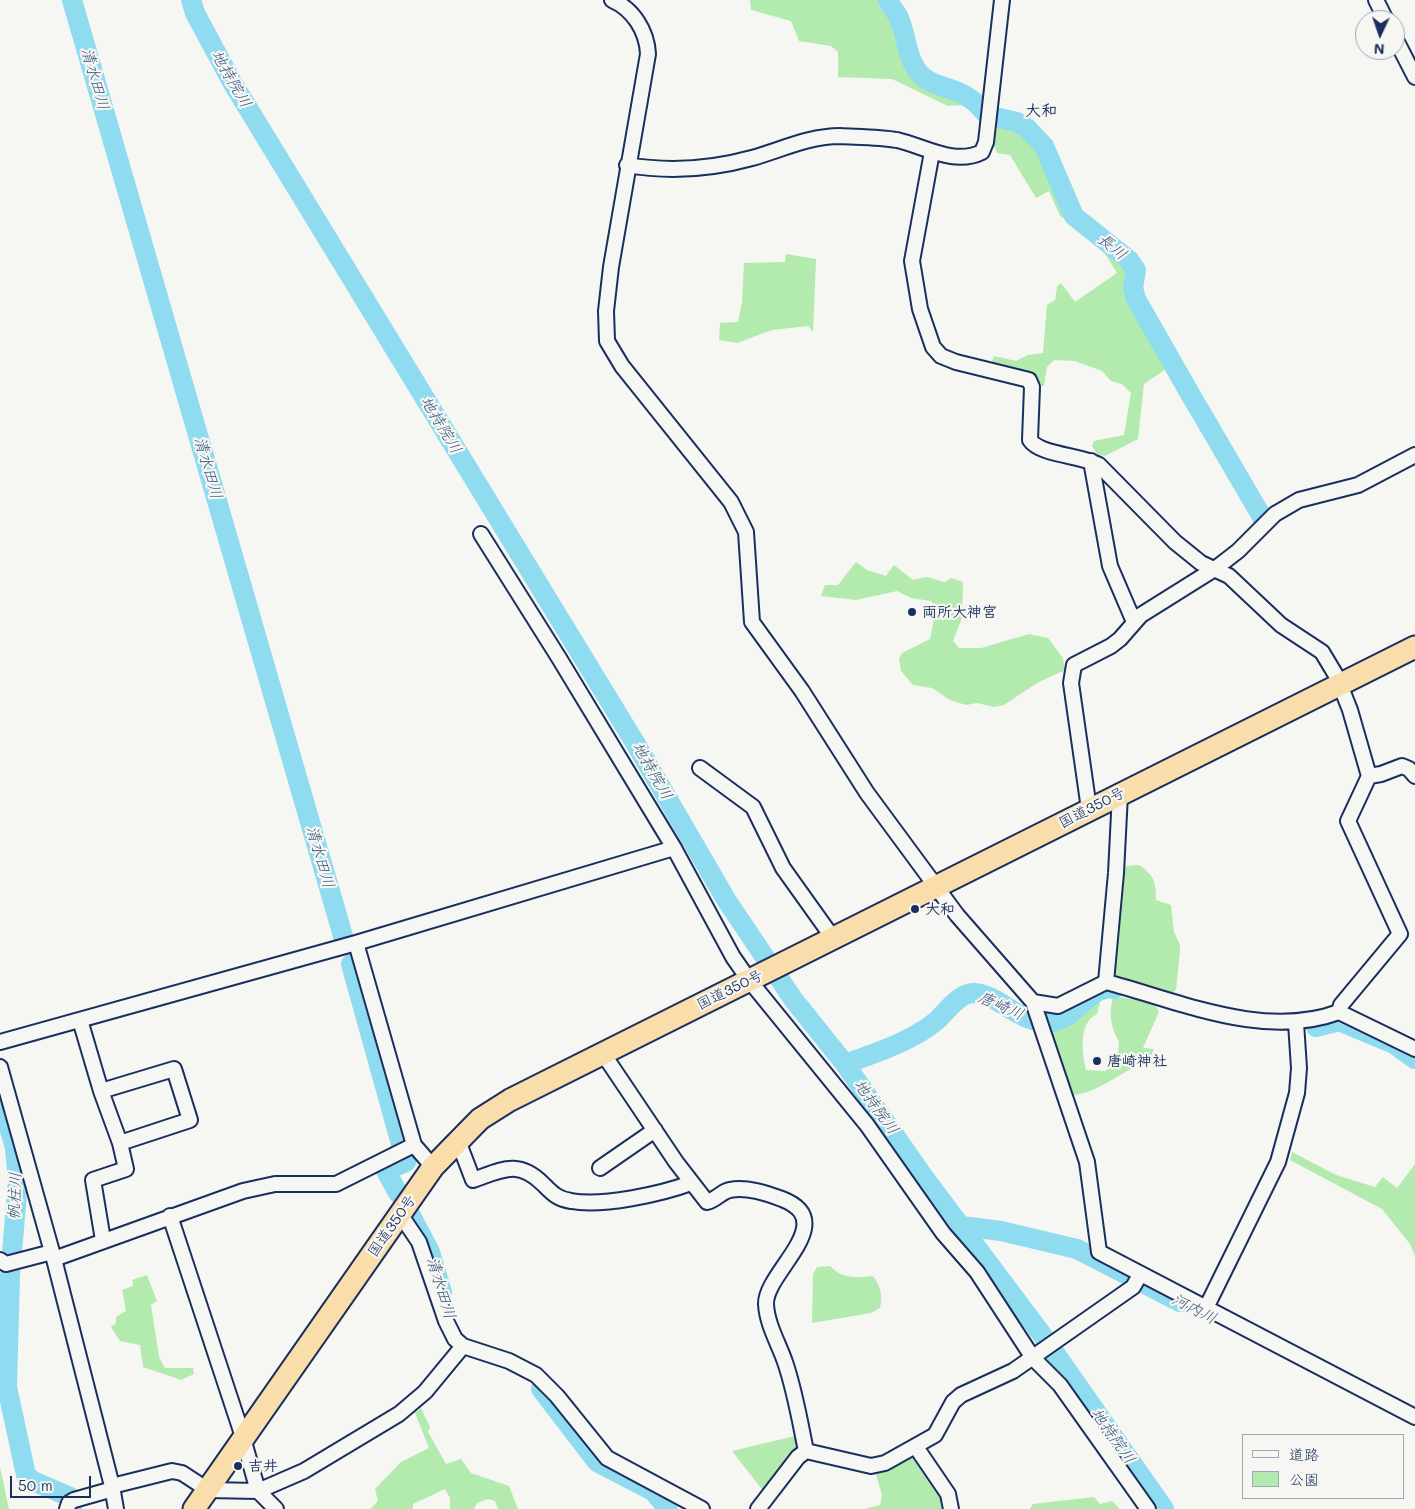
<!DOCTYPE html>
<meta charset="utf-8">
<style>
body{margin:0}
#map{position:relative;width:1415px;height:1509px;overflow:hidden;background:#f6f6f2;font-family:Mali,"Klee One",sans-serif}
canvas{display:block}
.legend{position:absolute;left:1242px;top:1434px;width:162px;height:65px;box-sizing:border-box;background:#f6f6f2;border:1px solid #9ea6b7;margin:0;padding:6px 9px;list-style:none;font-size:15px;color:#1b2f5e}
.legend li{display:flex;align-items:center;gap:10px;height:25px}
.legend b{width:25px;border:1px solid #9ea6b7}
.north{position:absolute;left:1355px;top:10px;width:50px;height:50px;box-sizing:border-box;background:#f6f6f2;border:1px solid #9ea6b7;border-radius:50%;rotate:183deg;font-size:14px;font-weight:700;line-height:20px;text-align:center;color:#1b2f5e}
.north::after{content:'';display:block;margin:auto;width:18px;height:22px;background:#1b2f5e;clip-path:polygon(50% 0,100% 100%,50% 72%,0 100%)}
.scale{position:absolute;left:10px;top:1476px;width:81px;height:22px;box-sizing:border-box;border:2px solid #1b2f5e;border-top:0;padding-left:6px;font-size:15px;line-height:18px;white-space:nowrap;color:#1b2f5e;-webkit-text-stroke:4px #f6f6f2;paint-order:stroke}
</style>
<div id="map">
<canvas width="1415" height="1509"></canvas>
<ul class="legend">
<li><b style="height:6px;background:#f6f6f2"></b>道路</li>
<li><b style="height:14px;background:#b3eaad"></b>公園</li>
</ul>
<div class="north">N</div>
<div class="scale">50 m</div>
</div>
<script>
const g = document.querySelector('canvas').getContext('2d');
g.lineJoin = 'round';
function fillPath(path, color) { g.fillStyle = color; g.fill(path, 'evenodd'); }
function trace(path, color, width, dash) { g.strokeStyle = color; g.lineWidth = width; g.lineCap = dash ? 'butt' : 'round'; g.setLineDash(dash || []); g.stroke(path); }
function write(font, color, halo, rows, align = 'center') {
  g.font = font + ' Mali,"Klee One",sans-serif'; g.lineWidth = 4.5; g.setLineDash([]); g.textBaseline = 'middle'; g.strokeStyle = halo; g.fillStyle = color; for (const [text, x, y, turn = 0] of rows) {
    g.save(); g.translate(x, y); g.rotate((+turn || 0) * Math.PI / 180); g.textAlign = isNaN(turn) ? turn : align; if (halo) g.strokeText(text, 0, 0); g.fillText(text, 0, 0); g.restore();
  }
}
fillPath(new Path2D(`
 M 750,0 L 885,0 L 897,23 L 912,73 L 922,83 L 965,97 L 965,105 L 948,106 L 892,79 L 838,77 L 838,52 L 831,46 L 799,41 L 791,21 L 751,10 Z
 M 1004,122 L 1017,125 L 1042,151 L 1071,217 L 1129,264 C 1134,276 1129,289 1133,302 C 1138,321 1159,349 1169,367 L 1144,384 L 1138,439 L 1105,456 L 1097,454 L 1092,446 L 1094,441 L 1124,435 L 1131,393 L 1122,384 L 1111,381 L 1102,371 L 1075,361 L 1054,360 L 1047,367 L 1044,386 L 1036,386 L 990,367 L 994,356 L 1016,361 L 1028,355 L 1043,353 L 1047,305 L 1055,300 L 1057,287 L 1061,283 L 1075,302 L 1117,273 L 1101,247 L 1087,234 L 1060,216 L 1049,191 L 1036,198 L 1010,155 L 997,153 L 992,141 L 998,127 Z
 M 786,254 L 816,259 L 813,332 L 808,326 L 772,330 L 737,343 L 719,340 L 720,323 L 738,322 L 742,302 L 744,263 L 785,262 Z
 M 856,562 L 867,570 L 886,576 L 894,565 L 913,580 L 927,577 L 945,582 L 951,578 L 963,582 L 962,618 L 953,641 L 959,648 L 981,648 L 1029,634 L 1048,638 L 1063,658 L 1065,670 L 1037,683 L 1004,705 L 994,707 L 977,703 L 966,705 L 950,700 L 932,688 L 913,685 L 901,671 L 899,659 L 902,653 L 930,639 L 936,609 L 931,601 L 911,598 L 897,591 L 856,600 L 821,596 L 825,585 L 838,585 Z
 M 1139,865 C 1154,875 1156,882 1156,900 L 1171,905 L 1174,932 L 1180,945 L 1180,951 L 1176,990 L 1170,994 L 1116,981 L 1112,974 L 1123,873 L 1126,866 Z
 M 1099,996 L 1100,1003 L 1097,1014 C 1078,1023 1082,1052 1086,1070 L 1106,1071 L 1109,1059 L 1118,1057 L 1119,1042 C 1110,1027 1109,1012 1113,996 L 1154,1003 L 1159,1012 L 1143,1048 L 1154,1049 L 1149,1060 C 1123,1070 1102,1091 1075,1095 L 1066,1088 L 1040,1013 L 1071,1006 L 1085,1007 Z
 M 1292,1152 L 1336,1175 L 1375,1187 L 1383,1177 L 1397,1188 L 1415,1164 L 1415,1256 L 1410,1244 L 1382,1209 L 1290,1160 Z
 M 830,1266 C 842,1279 857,1278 873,1276 C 881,1287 883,1296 880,1308 L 871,1313 L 812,1323 L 813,1274 L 817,1267 Z
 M 147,1275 L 157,1301 L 151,1305 L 159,1357 L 165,1368 L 193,1368 L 194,1374 L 181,1380 L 143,1367 L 140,1345 L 120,1341 L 111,1327 L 116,1323 L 116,1317 L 126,1311 L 122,1290 L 133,1286 L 132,1280 Z
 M 421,1408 L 430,1427 L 428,1432 L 446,1464 L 461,1459 L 471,1473 L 509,1486 L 518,1509 L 498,1509 L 495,1501 L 488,1499 L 477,1503 L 474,1509 L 450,1509 L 450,1498 L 445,1489 L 413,1504 L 413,1509 L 370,1509 L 378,1501 L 375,1489 L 401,1462 L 429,1448 L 415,1413 Z
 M 795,1436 L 801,1452 L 764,1492 L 732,1451 Z
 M 914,1455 L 945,1499 L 942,1509 L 864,1509 L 880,1505 L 882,1495 L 875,1471 Z
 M 0,1467 L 9,1509 L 0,1509 Z
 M 1094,1497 L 1100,1504 L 1112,1501 L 1120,1509 L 1030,1509 L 1033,1504 Z`), '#b3eaad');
trace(new Path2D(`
 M 72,0 L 343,936
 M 191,0 L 195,13 L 232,82 L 634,741 L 727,901 L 793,999 L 845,1064 L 923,1176 L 1043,1336 L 1164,1509
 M 888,0 C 891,6 895,11 898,16 C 907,34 906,59 920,74 C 936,91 963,84 984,112
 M 995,117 L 1017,122 L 1028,129 L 1044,146 L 1074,216 L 1129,260 L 1136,270 L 1133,288 L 1136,299 L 1197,406
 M 1199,409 L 1262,517
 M 351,964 L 406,1162 L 386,1171 L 398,1193
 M 1316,1027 L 1339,1021 L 1394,1044 L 1415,1059
 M 845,1064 C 875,1053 910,1042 935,1022 C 946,1013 958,993 974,993 C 1000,994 1018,1025 1052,1022 C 1076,1019 1090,984 1114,989
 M 0,1096 L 15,1148 L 18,1181 L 10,1276 L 7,1387 L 26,1475 L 33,1481 L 70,1497 L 72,1509
 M 410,1214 L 430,1252 L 442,1292
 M 961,1226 L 1001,1231 L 1077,1249 L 1180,1302
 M 541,1389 L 597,1462 L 653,1491 L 668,1509`), '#8fdbf0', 20);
const minor = new Path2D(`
 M 612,0 C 633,9 647,31 648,54 L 611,267 L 606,311 L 607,341 L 622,366 L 731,502 L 746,532 L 752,622 L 802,691 L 867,793 L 957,915 L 1033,1002 L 1087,1162 L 1099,1252 L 1415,1417
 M 1376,0 L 1386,20
 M 1395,38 L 1415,77
 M 932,152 L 912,261 L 920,309 L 933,347 L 941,356 L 956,362 L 1029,380 L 1032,387 L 1030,440 C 1040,455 1080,455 1099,465 L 1175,542 L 1201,563 L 1229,576 L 1281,625 L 1322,652 L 1337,677 L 1350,710 L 1369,776 L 1348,821 L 1400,934 L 1341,1005 L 1339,1012
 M 627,165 C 668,172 712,169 752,158 C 781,150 809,136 840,136 C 858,137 880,137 897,140 C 924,146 954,166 982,152 L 986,142 L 1002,0
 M 1091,461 L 1110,566 L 1134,622
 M 481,534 L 559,658 L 674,848 L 733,957 L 749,980 L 867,1125 L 943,1233 L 977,1272 L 1033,1358 L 1060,1385 L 1148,1509
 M 700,768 L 753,807 L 783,868 L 833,938
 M 1369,776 L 1381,774 L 1402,766 L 1409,769 L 1415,776
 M 1089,809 L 1071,683 L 1074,665 L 1111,646 L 1120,639 L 1141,615 L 1216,568 L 1238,551 L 1275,514 L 1299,500 L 1358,485 L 1415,455
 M 356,943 L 414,1145 L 433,1167
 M 1106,982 L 1116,873 L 1120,794
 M 1033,1002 L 1058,1006 L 1106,982 C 1179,1001 1264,1040 1339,1012 L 1415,1049
 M 80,1020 L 101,1091 L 174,1069 L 190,1120 L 120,1143 L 101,1091
 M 0,1042 L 356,943 L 674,848
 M 602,1052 L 676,1162 L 707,1202 C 716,1200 722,1191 730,1190 C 746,1186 768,1194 782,1199 C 841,1222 765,1272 766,1304 C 767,1325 779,1344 785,1362 C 795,1391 800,1422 806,1451
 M 0,1067 L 54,1259 L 112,1486 L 116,1509
 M 455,1143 L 460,1146 L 473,1180 C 502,1170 518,1159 543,1184 C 552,1193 557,1199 571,1201 C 602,1207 661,1194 691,1183
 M 600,1168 L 655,1130
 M 400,1214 L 419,1242 L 446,1321 L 455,1339 L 463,1346 L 509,1361 L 536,1375 L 557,1396 L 607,1458 L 702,1509
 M 170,1216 L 241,1431 L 258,1491 L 304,1471 L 399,1414 L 425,1392 L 463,1346
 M 103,1240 L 93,1180 L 126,1169 L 120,1143
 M 54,1259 L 243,1191 L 275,1184 L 336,1184 L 414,1145
 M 0,1260 L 6,1264 L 52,1252
 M 1206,1308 L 1278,1162 L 1297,1093 L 1299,1068 L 1296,1023
 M 916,1447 L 948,1494 L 951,1509
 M 112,1486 L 172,1471 L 182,1473 L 208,1490 L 258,1491 L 276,1509
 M 67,1509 L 69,1503 L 74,1500 L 113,1489
 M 758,1509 L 798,1457 L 806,1451 L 871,1466 L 885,1463 L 935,1435 L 953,1402 L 961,1395 L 1013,1371 L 1133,1287 L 1140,1275`);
const highway = new Path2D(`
 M 194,1509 L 433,1167 L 480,1119 L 510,1100 L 1415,647`);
trace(minor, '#1b2f5e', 18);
trace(highway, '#1b2f5e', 25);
trace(minor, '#f6f6f2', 14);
trace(highway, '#f9deab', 21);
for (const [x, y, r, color] of [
 [912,612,5,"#1b2f5e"],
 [915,909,5,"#1b2f5e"],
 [1097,1061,5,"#1b2f5e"],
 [238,1466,5,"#1b2f5e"]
]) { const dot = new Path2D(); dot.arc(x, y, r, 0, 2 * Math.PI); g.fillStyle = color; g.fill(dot); trace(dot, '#f6f6f2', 2); }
write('bold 15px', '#1b2f5e', '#f6f6f2', [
 ["両所大神宮",922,612],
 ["大和",925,909],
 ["唐崎神社",1107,1061],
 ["吉井",248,1466]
], 'left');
write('15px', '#1b2f5e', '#f6f6f2', [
 ["国道350号",1092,808,-27],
 ["国道350号",730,990,-26],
 ["国道350号",392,1226,-55]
]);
write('italic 16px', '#385a82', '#f6f6f2', [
 ["清水田川",95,79,74],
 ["地持院川",231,79,60],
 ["長川",1112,247,39],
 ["地持院川",441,425,59],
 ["清水田川",208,468,74],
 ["地持院川",652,771,60],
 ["清水田川",320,857,74],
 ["唐崎川",1001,1006,24],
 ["地持院川",876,1107,54],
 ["帆柱川",15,1196,-88],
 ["清水田川",441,1288,73],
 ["河内川",1194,1309,27],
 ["地持院川",1113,1436,55]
]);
write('bold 16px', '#1b2f5e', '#f6f6f2', [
 ["大和",1041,111]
]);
</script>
